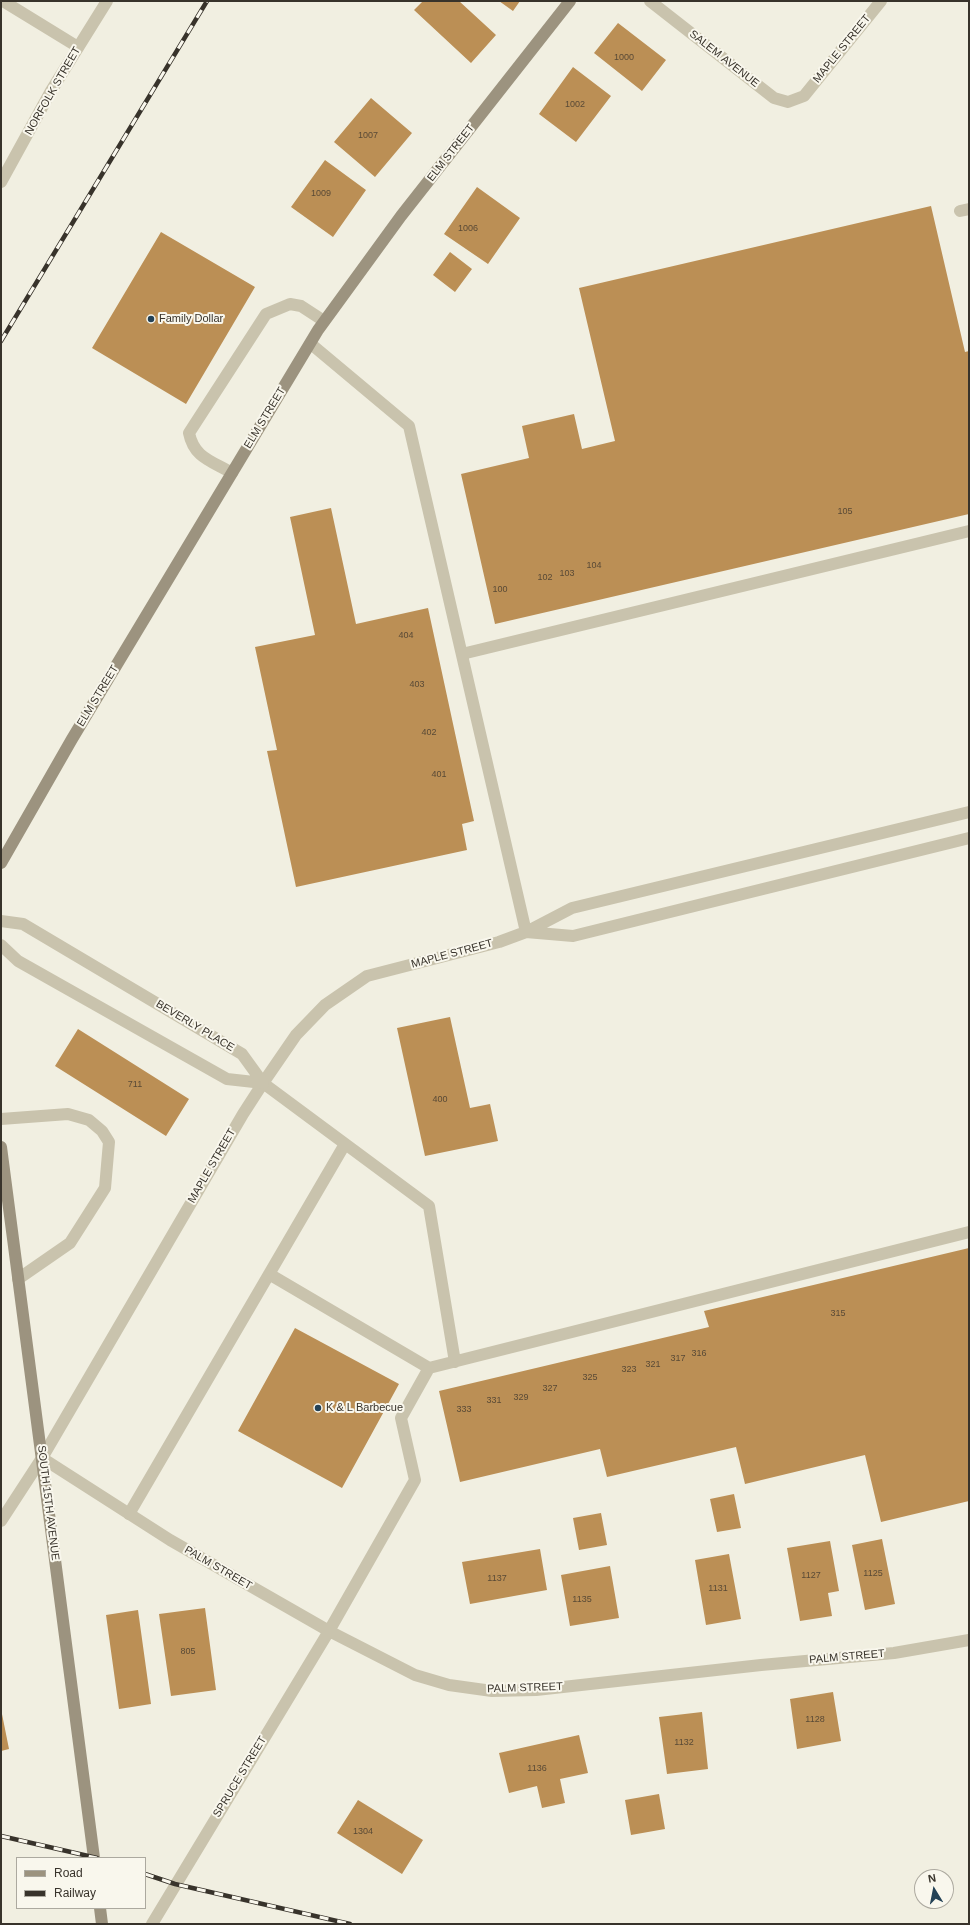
<!DOCTYPE html>
<style>
body{margin:0}
#map{position:relative;width:970px;height:1925px;overflow:hidden;background:#f1efe1;font-family:Helvetica,sans-serif}
canvas{display:block}
.frame{position:absolute;inset:0;border:2px solid #38332b;pointer-events:none}
.legend{position:absolute;left:16px;top:1857px;width:130px;height:52px;box-sizing:border-box;background:#f9f7ed;border:1px solid #aca99f;margin:0;padding:5px 7px;list-style:none;font-size:12px;color:#38332b}
.legend li{display:flex;align-items:center;gap:8px;height:20px}
.legend b{width:20px;border:1px solid #aca99f}
.north{position:absolute;left:914px;top:1869px;width:40px;height:40px;box-sizing:border-box;background:#f9f7ed;border:1px solid #aca99f;border-radius:50%;rotate:350deg;font-size:11px;font-weight:700;line-height:16px;text-align:center;color:#38332b}
.north::after{content:'';display:block;margin:auto;width:14px;height:18px;background:#244256;clip-path:polygon(50% 0,100% 100%,50% 72%,0 100%)}
</style>
<div id="map">
<canvas width="970" height="1925"></canvas>
<div class="frame"></div>
<ul class="legend">
<li><b style="height:5px;background:#9c937f"></b>Road</li>
<li><b style="height:5px;background:#38332b"></b>Railway</li>
</ul>
<div class="north">N</div>
</div>
<script>
const g = document.querySelector('canvas').getContext('2d');
g.lineJoin = 'round';
function fillPath(path, color) { g.fillStyle = color; g.fill(path, 'evenodd'); }
function trace(path, color, width, dash) { g.strokeStyle = color; g.lineWidth = width; g.lineCap = dash ? 'butt' : 'round'; g.setLineDash(dash || []); g.stroke(path); }
function write(font, color, halo, rows, align = 'center') {
  g.font = font + ' Helvetica,sans-serif'; g.lineWidth = 4; g.setLineDash([]); g.textBaseline = 'middle'; g.strokeStyle = halo; g.fillStyle = color; for (const [text, x, y, turn = 0] of rows) {
    g.save(); g.translate(x, y); g.rotate((+turn || 0) * Math.PI / 180); g.textAlign = isNaN(turn) ? turn : align; if (halo) g.strokeText(text, 0, 0); g.fillText(text, 0, 0); g.restore();
  }
}
fillPath(new Path2D(`
 M 423,1 L 459,1 L 496,35 L 471,63 L 414,10 Z
 M 499,1 L 520,1 L 513,11 Z
 M 618,23 L 666,60 L 642,91 L 594,53 Z
 M 573,67 L 611,96 L 576,142 L 539,114 Z
 M 371,98 L 412,133 L 375,177 L 334,142 Z
 M 325,160 L 366,190 L 333,237 L 291,207 Z
 M 477,187 L 520,218 L 488,264 L 444,234 Z
 M 931,206 L 965,352 L 969,351 L 969,514 L 495,624 L 461,474 L 529,458 L 522,426 L 574,414 L 582,449 L 615,441 L 579,288 Z
 M 161,232 L 255,287 L 186,404 L 92,348 Z
 M 450,252 L 472,269 L 455,292 L 433,275 Z
 M 331,508 L 356,624 L 428,608 L 474,821 L 462,824 L 467,850 L 296,887 L 267,751 L 277,750 L 255,647 L 315,635 L 290,517 Z
 M 450,1017 L 470,1108 L 490,1104 L 498,1141 L 425,1156 L 397,1028 Z
 M 78,1029 L 189,1099 L 166,1136 L 55,1066 Z
 M 969,1248 L 969,1501 L 881,1522 L 865,1455 L 745,1484 L 736,1447 L 607,1477 L 600,1449 L 460,1482 L 439,1391 L 709,1327 L 704,1311 Z
 M 295,1328 L 399,1384 L 342,1488 L 238,1431 Z
 M 734,1494 L 741,1528 L 717,1532 L 710,1499 Z
 M 601,1513 L 607,1545 L 579,1550 L 573,1518 Z
 M 882,1539 L 895,1604 L 865,1610 L 852,1545 Z
 M 830,1541 L 839,1591 L 828,1593 L 832,1616 L 800,1621 L 787,1548 Z
 M 540,1549 L 547,1590 L 470,1604 L 462,1562 Z
 M 729,1554 L 741,1619 L 706,1625 L 695,1560 Z
 M 610,1566 L 619,1618 L 570,1626 L 561,1575 Z
 M 205,1608 L 216,1690 L 171,1696 L 159,1614 Z
 M 138,1610 L 151,1704 L 119,1709 L 106,1615 Z
 M 833,1692 L 841,1741 L 797,1749 L 790,1699 Z
 M 1,1709 L 9,1749 L 1,1751 Z
 M 702,1712 L 708,1769 L 667,1774 L 659,1717 Z
 M 579,1735 L 588,1773 L 560,1779 L 565,1803 L 542,1808 L 537,1786 L 509,1793 L 499,1753 Z
 M 659,1794 L 665,1829 L 631,1835 L 625,1800 Z
 M 358,1800 L 423,1840 L 402,1874 L 337,1833 Z`), '#bb8f55');
trace(new Path2D(`
 M 3,1 L 78,47
 M 960,211 L 969,209
 M 311,344 L 409,426 L 526,932
 M 232,473 C 212,461 194,458 189,433 L 266,314 L 290,304 L 301,306 L 324,321
 M 462,654 L 969,531
 M 526,932 L 573,936 L 969,838
 M 263,1083 L 429,1206 L 455,1362
 M 1,1119 L 68,1114 L 89,1120 L 102,1131 L 109,1142 L 105,1188 L 70,1243 L 18,1279
 M 269,1274 L 429,1368 L 969,1232
 M 129,1514 L 345,1144
 M 1,1521 L 42,1458 L 243,1114 L 263,1083 L 296,1035 L 325,1005 L 367,976 L 499,942 L 526,932 L 572,908 L 969,812
 M 329,1631 L 415,1480 L 401,1418 L 429,1368`), '#c9c3ad', 12);
trace(new Path2D(`
 M 650,1 L 774,98 L 788,102 L 804,96 L 881,1
 M 1,182 L 51,91 L 107,1
 M 1,921 L 23,924 L 242,1054 L 263,1083
 M 1,945 L 18,961 L 227,1079 L 263,1083
 M 42,1458 L 170,1540 L 329,1631 L 415,1675 L 449,1685 L 492,1691 L 536,1690 L 761,1665 L 894,1653 L 969,1640
 M 152,1924 L 329,1631`), '#c9c3ad', 12);
trace(new Path2D(`
 M 1,863 L 72,739 L 318,330 L 401,216 L 570,1
 M 1,1147 L 94,1858
 M 100,1908 L 102,1924`), '#9c937f', 12);
const rail = new Path2D(`
 M 1,341 L 207,1
 M 1,1836 L 97,1858
 M 145,1874 L 175,1884 L 350,1924`);
trace(rail, '#38332b', 4.5);
trace(rail, '#f9f7ed', 3, [9]);
for (const [x, y, r, color] of [
 [151,319,4,"#244256"],
 [318,1408,4,"#244256"]
]) { const dot = new Path2D(); dot.arc(x, y, r, 0, 2 * Math.PI); g.fillStyle = color; g.fill(dot); trace(dot, '#f9f7ed', 1.5); }
write('9px', '#594a36', null, [
 ["1000",624,58],
 ["1002",575,105],
 ["1007",368,136],
 ["1009",321,194],
 ["1006",468,229],
 ["105",845,512],
 ["104",594,566],
 ["103",567,574],
 ["102",545,578],
 ["100",500,590],
 ["404",406,636],
 ["403",417,685],
 ["402",429,733],
 ["401",439,775],
 ["711",135,1085],
 ["400",440,1100],
 ["315",838,1314],
 ["316",699,1354],
 ["317",678,1359],
 ["321",653,1365],
 ["323",629,1370],
 ["325",590,1378],
 ["327",550,1389],
 ["329",521,1398],
 ["331",494,1401],
 ["333",464,1410],
 ["1125",873,1574],
 ["1127",811,1576],
 ["1137",497,1579],
 ["1131",718,1589],
 ["1135",582,1600],
 ["805",188,1652],
 ["1128",815,1720],
 ["1132",684,1743],
 ["1136",537,1769],
 ["1304",363,1832]
]);
write('11px', '#38332b', '#f9f7ed', [
 ["MAPLE STREET",842,49,-51],
 ["SALEM AVENUE",724,59,38],
 ["NORFOLK STREET",53,91,-60],
 ["ELM STREET",451,153,-52],
 ["ELM STREET",265,418,-59],
 ["ELM STREET",98,696,-59],
 ["MAPLE STREET",452,954,-15],
 ["BEVERLY PLACE",195,1026,31],
 ["MAPLE STREET",212,1166,-60],
 ["SOUTH 15TH AVENUE",48,1503,83],
 ["PALM STREET",218,1568,30],
 ["PALM STREET",847,1657,-5],
 ["PALM STREET",525,1688,-2],
 ["SPRUCE STREET",240,1777,-59]
]);
write('11px', '#38332b', '#f9f7ed', [
 ["Family Dollar",159,319],
 ["K & L Barbecue",326,1408]
], 'left');
</script>
